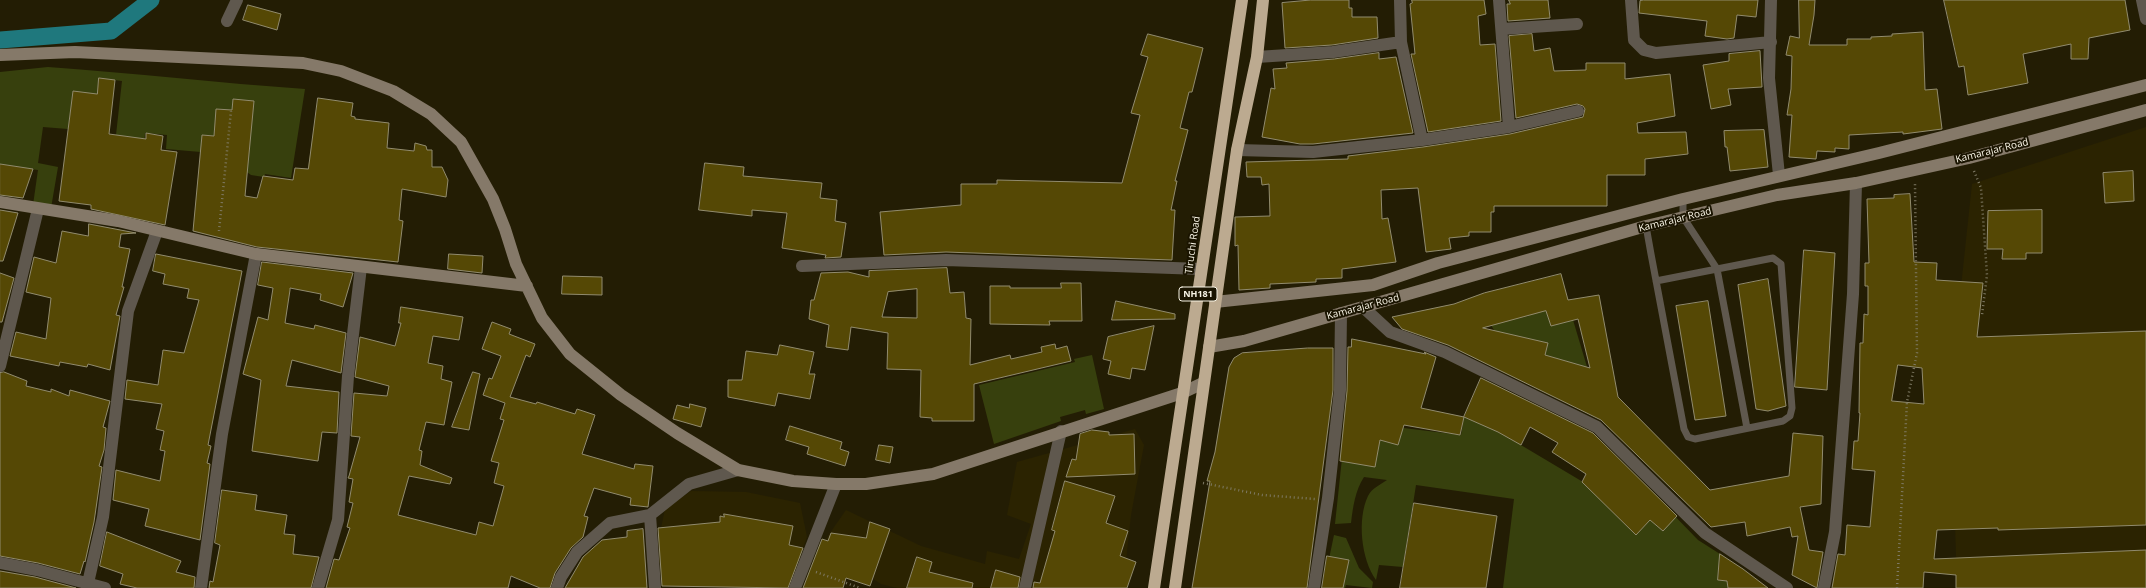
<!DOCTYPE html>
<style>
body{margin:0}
canvas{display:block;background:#231d04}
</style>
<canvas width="2146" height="588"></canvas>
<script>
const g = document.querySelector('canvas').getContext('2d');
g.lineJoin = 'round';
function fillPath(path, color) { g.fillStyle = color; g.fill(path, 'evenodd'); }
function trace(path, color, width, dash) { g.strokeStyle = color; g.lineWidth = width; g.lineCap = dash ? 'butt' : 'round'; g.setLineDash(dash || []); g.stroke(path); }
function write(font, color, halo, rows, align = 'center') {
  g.font = font + ' "Open Sans",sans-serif'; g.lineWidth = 4; g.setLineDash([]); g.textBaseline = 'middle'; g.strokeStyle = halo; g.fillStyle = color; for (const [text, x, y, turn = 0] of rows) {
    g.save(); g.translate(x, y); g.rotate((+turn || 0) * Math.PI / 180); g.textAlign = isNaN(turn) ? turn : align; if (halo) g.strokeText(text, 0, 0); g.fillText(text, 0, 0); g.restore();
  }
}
fillPath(new Path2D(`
 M 2146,127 L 2146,588 L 1957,588 L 1952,425 L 1955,343 L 1972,184 Z
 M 1135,429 L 1144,445 L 1131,515 L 1123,588 L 897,588 L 881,584 L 845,560 L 821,546 L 846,510 L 921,546 L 985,564 L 987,551 L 1019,559 L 1031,524 L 1007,515 L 1017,462 Z
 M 691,491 L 746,492 L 800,503 L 807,537 L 801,553 L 798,553 L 799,547 L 755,536 L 685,565 L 657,563 L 658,543 L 665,509 Z`), '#2b2301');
fillPath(new Path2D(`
 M 48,67 C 134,73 219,83 305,89 L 291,178 L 265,174 L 264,177 L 251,175 L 247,172 L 232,110 L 217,109 L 214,136 L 202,135 L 201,152 L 166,149 L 167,135 L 145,133 L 143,158 L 116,135 L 122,81 L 99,78 L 93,130 L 84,93 L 73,91 L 68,129 L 43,127 L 38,163 L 58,167 L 51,208 L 33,205 L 38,170 L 2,165 L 0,178 L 0,72 Z
 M 1545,305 L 1551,326 L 1573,320 L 1593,387 L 1575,364 L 1545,355 L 1547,343 L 1524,338 L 1497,352 L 1494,330 L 1491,325 L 1529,316 Z
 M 1092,355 L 1104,409 L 1086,414 L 1085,410 L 1060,417 L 1061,421 L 994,444 L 979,385 L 1075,362 L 1074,359 Z
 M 1464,417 L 1499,432 L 1583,482 L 1636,535 L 1664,505 L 1698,540 L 1720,554 L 1718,580 L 1727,581 L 1728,588 L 1503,588 L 1514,499 L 1416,485 L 1403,567 L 1379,565 L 1376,580 C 1361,559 1357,519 1368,496 C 1372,488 1380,485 1387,480 L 1364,477 C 1355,491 1353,507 1351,523 L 1335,524 L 1346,421 L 1461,435 Z
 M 1334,535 L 1346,538 L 1359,568 L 1373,582 L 1372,588 L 1346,585 L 1345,588 L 1323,588 Z`), '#37400d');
trace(new Path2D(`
 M 0,40 L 111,31 L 151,0`), '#1f787d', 17);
const building = new Path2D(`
 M 1311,0 L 1349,0 L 1349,8 L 1352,8 L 1352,17 L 1377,17 L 1378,38 L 1332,45 L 1285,48 L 1282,3 Z
 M 1412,0 L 1484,0 L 1486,14 L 1478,16 L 1480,45 L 1495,44 L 1501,121 L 1428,132 L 1411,54 L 1415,54 L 1410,4 L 1412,3 Z
 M 1509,0 L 1548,0 L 1550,18 L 1508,21 L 1507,4 L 1510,4 Z
 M 1644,0 L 1758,0 L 1756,17 L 1737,15 L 1734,38 L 1727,39 L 1705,36 L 1707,21 L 1639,13 L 1640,1 Z
 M 1799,0 L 1815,0 L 1814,15 L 1809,45 L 1847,45 L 1847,39 L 1871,39 L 1871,37 L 1892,36 L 1892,34 L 1923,32 L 1925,90 L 1937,89 L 1942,129 L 1903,134 L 1903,132 L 1849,135 L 1849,149 L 1835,148 L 1835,152 L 1817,151 L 1816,159 L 1789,157 L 1792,115 L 1787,115 L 1791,89 L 1792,56 L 1786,55 L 1790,36 L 1799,38 Z
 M 1944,0 L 2125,0 L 2130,30 L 2089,38 L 2088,59 L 2071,59 L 2071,44 L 2023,54 L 2028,83 L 1968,95 L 1964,66 L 1959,67 Z
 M 248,5 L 281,14 L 277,30 L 243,20 Z
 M 1148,34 L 1203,48 L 1192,92 L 1189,92 L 1180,128 L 1188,130 L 1175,181 L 1177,181 L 1171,210 L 1175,210 L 1172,260 L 946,252 L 884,255 L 880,212 L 961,205 L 961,184 L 997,184 L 997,180 L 1122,183 L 1140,115 L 1131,113 L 1148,57 L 1141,55 Z
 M 1532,34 L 1534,51 L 1550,48 L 1554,71 L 1586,70 L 1586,63 L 1625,63 L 1625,79 L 1670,74 L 1675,116 L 1637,123 L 1638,133 L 1686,132 L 1688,154 L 1645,159 L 1645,175 L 1607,175 L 1607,206 L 1494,206 L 1494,212 L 1491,212 L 1491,232 L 1469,232 L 1469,236 L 1449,238 L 1451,249 L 1426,252 L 1418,188 L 1381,190 L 1382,219 L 1388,218 L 1396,262 L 1342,269 L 1342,278 L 1316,279 L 1316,282 L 1270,284 L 1270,288 L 1239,290 L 1238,245 L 1235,246 L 1235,217 L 1270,216 L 1269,184 L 1262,185 L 1261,177 L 1247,177 L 1246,162 L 1348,159 L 1348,156 L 1423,147 L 1510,134 L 1583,117 L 1585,109 L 1583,106 L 1577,104 L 1516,118 L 1509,36 Z
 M 1760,51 L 1762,87 L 1728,89 L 1731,105 L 1711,109 L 1703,65 L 1729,61 L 1729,54 Z
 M 1379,53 L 1379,59 L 1396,57 L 1413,133 L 1313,144 L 1300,144 L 1262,137 L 1271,88 L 1275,89 L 1273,69 L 1287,68 L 1286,63 L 1334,59 Z
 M 99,78 L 115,80 L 109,134 L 146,139 L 146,133 L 163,136 L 161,150 L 177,152 L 165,225 L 91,209 L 91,205 L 59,201 L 73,91 L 97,94 Z
 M 318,98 L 353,103 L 351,116 L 355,117 L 355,119 L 389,123 L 387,148 L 414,151 L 415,143 L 426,146 L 427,150 L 432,150 L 432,167 L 442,167 L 448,180 L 446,197 L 402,189 L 399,220 L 403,221 L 398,262 L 257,247 L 193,231 L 202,135 L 214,136 L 216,109 L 232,110 L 233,99 L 254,101 L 245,196 L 257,198 L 263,176 L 293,180 L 295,168 L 308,169 Z
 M 1764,130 L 1768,167 L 1730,171 L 1727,147 L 1725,147 L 1724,131 Z
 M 705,163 L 744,167 L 743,176 L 822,183 L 820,198 L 837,200 L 835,221 L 846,223 L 841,257 L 825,258 L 826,255 L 782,248 L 787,213 L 752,210 L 752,216 L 699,210 Z
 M 0,164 L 33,169 L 23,198 L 0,195 Z
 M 2133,171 L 2134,201 L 2105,203 L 2103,173 Z
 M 1910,194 L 1914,262 L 1937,263 L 1936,280 L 1983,283 L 1977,337 L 2146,331 L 2146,525 L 1998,530 L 1998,528 L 1937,530 L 1934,559 L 2146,550 L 2146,588 L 1956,588 L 1956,575 L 1924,572 L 1923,588 L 1832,588 L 1838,554 L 1845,555 L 1847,525 L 1870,527 L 1875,471 L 1852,469 L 1854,441 L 1858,441 L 1860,413 L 1859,413 L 1860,343 L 1863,343 L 1864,314 L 1868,315 L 1868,286 L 1865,286 L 1865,263 L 1869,263 L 1867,199 L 1894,198 L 1894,195 ZM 1898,365 L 1922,368 L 1924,404 L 1892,401 Z
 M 0,210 L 18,213 L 3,261 L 0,261 Z
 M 2042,210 L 2042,253 L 2026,253 L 2026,259 L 2002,259 L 2003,249 L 1987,249 L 1988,211 Z
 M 89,224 L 136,233 L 121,234 L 119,247 L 130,249 L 122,287 L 124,287 L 116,315 L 120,316 L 110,370 L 88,364 L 87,367 L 60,362 L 59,366 L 10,356 L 16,332 L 46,339 L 51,298 L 26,292 L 34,257 L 56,263 L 62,231 L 88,236 Z
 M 1804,250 L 1835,253 L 1827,390 L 1795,387 Z
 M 156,254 L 242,271 L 208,445 L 211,446 L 207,463 L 210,464 L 200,540 L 145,526 L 149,509 L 113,500 L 116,470 L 160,481 L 165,451 L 160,450 L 164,431 L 156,429 L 162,404 L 125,399 L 127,380 L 158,385 L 163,350 L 184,353 L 199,300 L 187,298 L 189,289 L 163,284 L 165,274 L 153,271 Z
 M 449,254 L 483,256 L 482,273 L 448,269 Z
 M 262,262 L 353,273 L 343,307 L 320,300 L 321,294 L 290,288 L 290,290 L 285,323 L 314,329 L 315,325 L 346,333 L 341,373 L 292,360 L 286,386 L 339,392 L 337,433 L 322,432 L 318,461 L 252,451 L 261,380 L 243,374 L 258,317 L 268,320 L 273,288 L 258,285 Z
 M 947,268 L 950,293 L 964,292 L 966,318 L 971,319 L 970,365 L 1010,355 L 1011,359 L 1042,352 L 1041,347 L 1055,344 L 1056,349 L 1067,346 L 1071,361 L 974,384 L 974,421 L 932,421 L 932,418 L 920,417 L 921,370 L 887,369 L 888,333 L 851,327 L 848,350 L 826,347 L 829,325 L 809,319 L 811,300 L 814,300 L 821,273 L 848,272 L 869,277 L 869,271 ZM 917,289 L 917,318 L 882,317 L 888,292 Z
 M 0,273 L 14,278 L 2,322 L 0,322 Z
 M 1561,274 L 1568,300 L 1599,295 L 1618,397 L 1710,490 L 1789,476 L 1793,433 L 1823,436 L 1821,504 L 1800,507 L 1809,550 L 1823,552 L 1817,588 L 1792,575 L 1798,536 L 1792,537 L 1790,527 L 1747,536 L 1745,522 L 1711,527 L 1601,420 L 1448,345 L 1402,329 L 1392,317 L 1454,304 L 1484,293 ZM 1546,311 L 1551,326 L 1578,319 L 1590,368 L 1545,355 L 1548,343 L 1483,328 Z
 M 563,276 L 602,277 L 602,295 L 562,294 Z
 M 1768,279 L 1786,406 L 1768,411 L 1756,409 L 1738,285 Z
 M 1061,283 L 1081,283 L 1082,321 L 1049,321 L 1050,325 L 990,324 L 990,286 L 1010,286 L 1010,288 L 1061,288 Z
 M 1116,301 L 1175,314 L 1175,319 L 1112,320 Z
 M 1708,301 L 1726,416 L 1695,420 L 1676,306 Z
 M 401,307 L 463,317 L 459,340 L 433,336 L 428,363 L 443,366 L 441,379 L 452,382 L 444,425 L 426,422 L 419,450 L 422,451 L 420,465 L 452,478 L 450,484 L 409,476 L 398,515 L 476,535 L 479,522 L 493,526 L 504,486 L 494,483 L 499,463 L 491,461 L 504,420 L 500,419 L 505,403 L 483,395 L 489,378 L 492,379 L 501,356 L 482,349 L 492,322 L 511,329 L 509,334 L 535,344 L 530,357 L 526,355 L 510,397 L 536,404 L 537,402 L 575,414 L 577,409 L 595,415 L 582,454 L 634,469 L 635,464 L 653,466 L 648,507 L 630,505 L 631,498 L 594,488 L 584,516 L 588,517 L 583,537 L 571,548 L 555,573 L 550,588 L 540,588 L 511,576 L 508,588 L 326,588 L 334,559 L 339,560 L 350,528 L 347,527 L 353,503 L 349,502 L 353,479 L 348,478 L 349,476 L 360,437 L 351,436 L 354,393 L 387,396 L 389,386 L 355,377 L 360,337 L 395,346 L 401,323 L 399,323 Z
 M 1154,326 L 1145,370 L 1132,368 L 1130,379 L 1108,374 L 1111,361 L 1103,359 L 1108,337 Z
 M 1352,339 L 1426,354 L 1424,352 L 1436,357 L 1421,408 L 1464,417 L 1460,435 L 1404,425 L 1398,445 L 1380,440 L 1375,467 L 1340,461 L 1347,391 L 1348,347 L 1351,347 Z
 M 780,345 L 814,352 L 809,374 L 815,374 L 810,399 L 778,393 L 775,406 L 728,397 L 728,380 L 742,380 L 746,351 L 777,355 Z
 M 1308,348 L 1333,348 L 1333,390 L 1307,588 L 1192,588 L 1210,481 L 1207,481 L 1215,452 L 1229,367 L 1234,358 L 1242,353 Z
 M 4,372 L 27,381 L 26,386 L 51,392 L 51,389 L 69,396 L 70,390 L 110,401 L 103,427 L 106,428 L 104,450 L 99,466 L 102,467 L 94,522 L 85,562 L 84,561 L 80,574 L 38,563 L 0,556 L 0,373 Z
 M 473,372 L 480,374 L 469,430 L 452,427 Z
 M 1481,378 L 1593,433 L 1677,516 L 1663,531 L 1650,520 L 1636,535 L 1582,482 L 1586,474 L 1552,452 L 1558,443 L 1530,427 L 1521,445 L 1498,432 L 1464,417 Z
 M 690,404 L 706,408 L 701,427 L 673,419 L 677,405 L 689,408 Z
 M 790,426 L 842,442 L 840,449 L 849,452 L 845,466 L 807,454 L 809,447 L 786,440 Z
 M 1092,430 L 1109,432 L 1109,435 L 1134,434 L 1135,474 L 1066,477 L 1072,459 L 1076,460 L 1080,434 Z
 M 879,445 L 893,447 L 890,463 L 876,460 Z
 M 1065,481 L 1115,496 L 1106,523 L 1128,531 L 1120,556 L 1136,562 L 1127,588 L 1033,588 L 1034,582 L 1040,583 L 1055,531 L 1052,530 Z
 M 222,490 L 257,495 L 255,510 L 287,515 L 284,534 L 295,535 L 293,554 L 319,557 L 311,588 L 209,588 L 210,581 L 213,582 L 220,545 L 215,543 Z
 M 1414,503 L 1497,516 L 1486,588 L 1400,588 Z
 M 724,514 L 793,526 L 789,545 L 803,548 L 788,588 L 662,586 L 658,528 L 720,522 L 720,516 L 724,517 Z
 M 870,522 L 890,529 L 870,586 L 846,578 L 843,588 L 803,588 L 822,539 L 828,541 L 831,533 L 866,538 Z
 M 643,529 L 647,588 L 565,588 L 583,557 L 602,540 L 627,537 L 627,531 Z
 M 107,532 L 181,561 L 176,572 L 195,577 L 194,588 L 137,588 L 120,584 L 123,574 L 100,566 Z
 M 1720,554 L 1743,569 L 1768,588 L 1728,588 L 1727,581 L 1718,580 Z
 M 1327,556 L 1349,560 L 1343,588 L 1322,588 Z
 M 917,557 L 932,562 L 929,572 L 973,583 L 972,588 L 907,588 Z
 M 996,570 L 1020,577 L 1018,588 L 991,588 Z
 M 0,571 L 35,577 L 76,588 L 0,588 Z`);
fillPath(building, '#554805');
trace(building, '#918b6e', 1);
trace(new Path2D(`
 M 1974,171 L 1981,188 L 1987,275 L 1982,315
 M 219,231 L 231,111
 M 1203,483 L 1262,495 L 1315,499
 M 816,572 L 860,588
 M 1897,588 L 1907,402 L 1917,353 L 1915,184`), '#7f7a65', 2.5, [1, 3]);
trace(new Path2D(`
 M 1683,199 L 1683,217 L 1717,269 L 1747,428
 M 1646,226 L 1651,254 L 1684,429 L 1688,437 L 1695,439 L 1783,421 L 1790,416 L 1792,408 L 1781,264 L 1773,258 L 1656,281`), '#5f584e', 7);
trace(new Path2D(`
 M 1400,0 L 1401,42 L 1422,140
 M 1499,0 L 1509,127
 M 1631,0 L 1634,40 L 1644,50 L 1656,53 L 1771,42
 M 1771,0 L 1769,78 L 1779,175
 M 2142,0 L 2146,19
 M 227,21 L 237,0
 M 1502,29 L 1577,24
 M 1257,57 L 1333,52 L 1401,42
 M 1237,150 L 1313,152 L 1422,140 L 1509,127 L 1578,111
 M 802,266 L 946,260 L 1201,269
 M 1363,307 L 1390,332 L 1445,352 L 1597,427 L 1705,533 L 1787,588
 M 0,366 L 38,209
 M 650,515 L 655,588
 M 0,563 L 37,570 L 105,588
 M 88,583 L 103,517 L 128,311 L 157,231
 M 201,588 L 222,434 L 256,254
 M 318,588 L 338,520 L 348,376 L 361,267
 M 557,588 L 561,577 L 577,552 L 610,523 L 650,515 L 689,484 L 738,470
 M 795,588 L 836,484
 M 1025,588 L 1061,431
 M 1314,588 L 1328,498 L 1340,390 L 1341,313
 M 1824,588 L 1835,532 L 1853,294 L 1856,183`), '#5f584e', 12);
trace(new Path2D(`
 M 0,55 L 75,52 L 303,63 L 341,71 L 393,91 L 431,114 L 461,142 L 493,199 L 505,229 L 516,264 L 542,318 L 570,354 L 621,395 L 677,433 L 738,470 L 793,481 L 836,484 L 866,484 L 933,474 L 1182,393 L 1203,383
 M 0,202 L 118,221 L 256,254 L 527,286
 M 1215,302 L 1373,285 L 1438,263 L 1683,199 L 1879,153 L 2146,85
 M 1209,347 L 1244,341 L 1646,226 L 1777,195 L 1856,183 L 1969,158 L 2146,110`), '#857969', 12);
trace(new Path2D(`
 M 1154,588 L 1242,0
 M 1175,588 L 1237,150 L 1257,57 L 1263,0`), '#bcaa90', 12);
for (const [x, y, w] of [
 [1198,294,38]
]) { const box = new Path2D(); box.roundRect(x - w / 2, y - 7, w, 14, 3); g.fillStyle = '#1a1400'; g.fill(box); trace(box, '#f9f5e6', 1); }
write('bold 9px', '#f9f5e6', null, [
 ["NH181",1198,294]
]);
write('10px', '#f9f5e6', '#1a1400', [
 ["Kamarajar Road",1992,151,-14],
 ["Kamarajar Road",1675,220,-14],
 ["Tiruchi Road",1193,245,-82],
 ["Kamarajar Road",1363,307,-15]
]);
</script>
